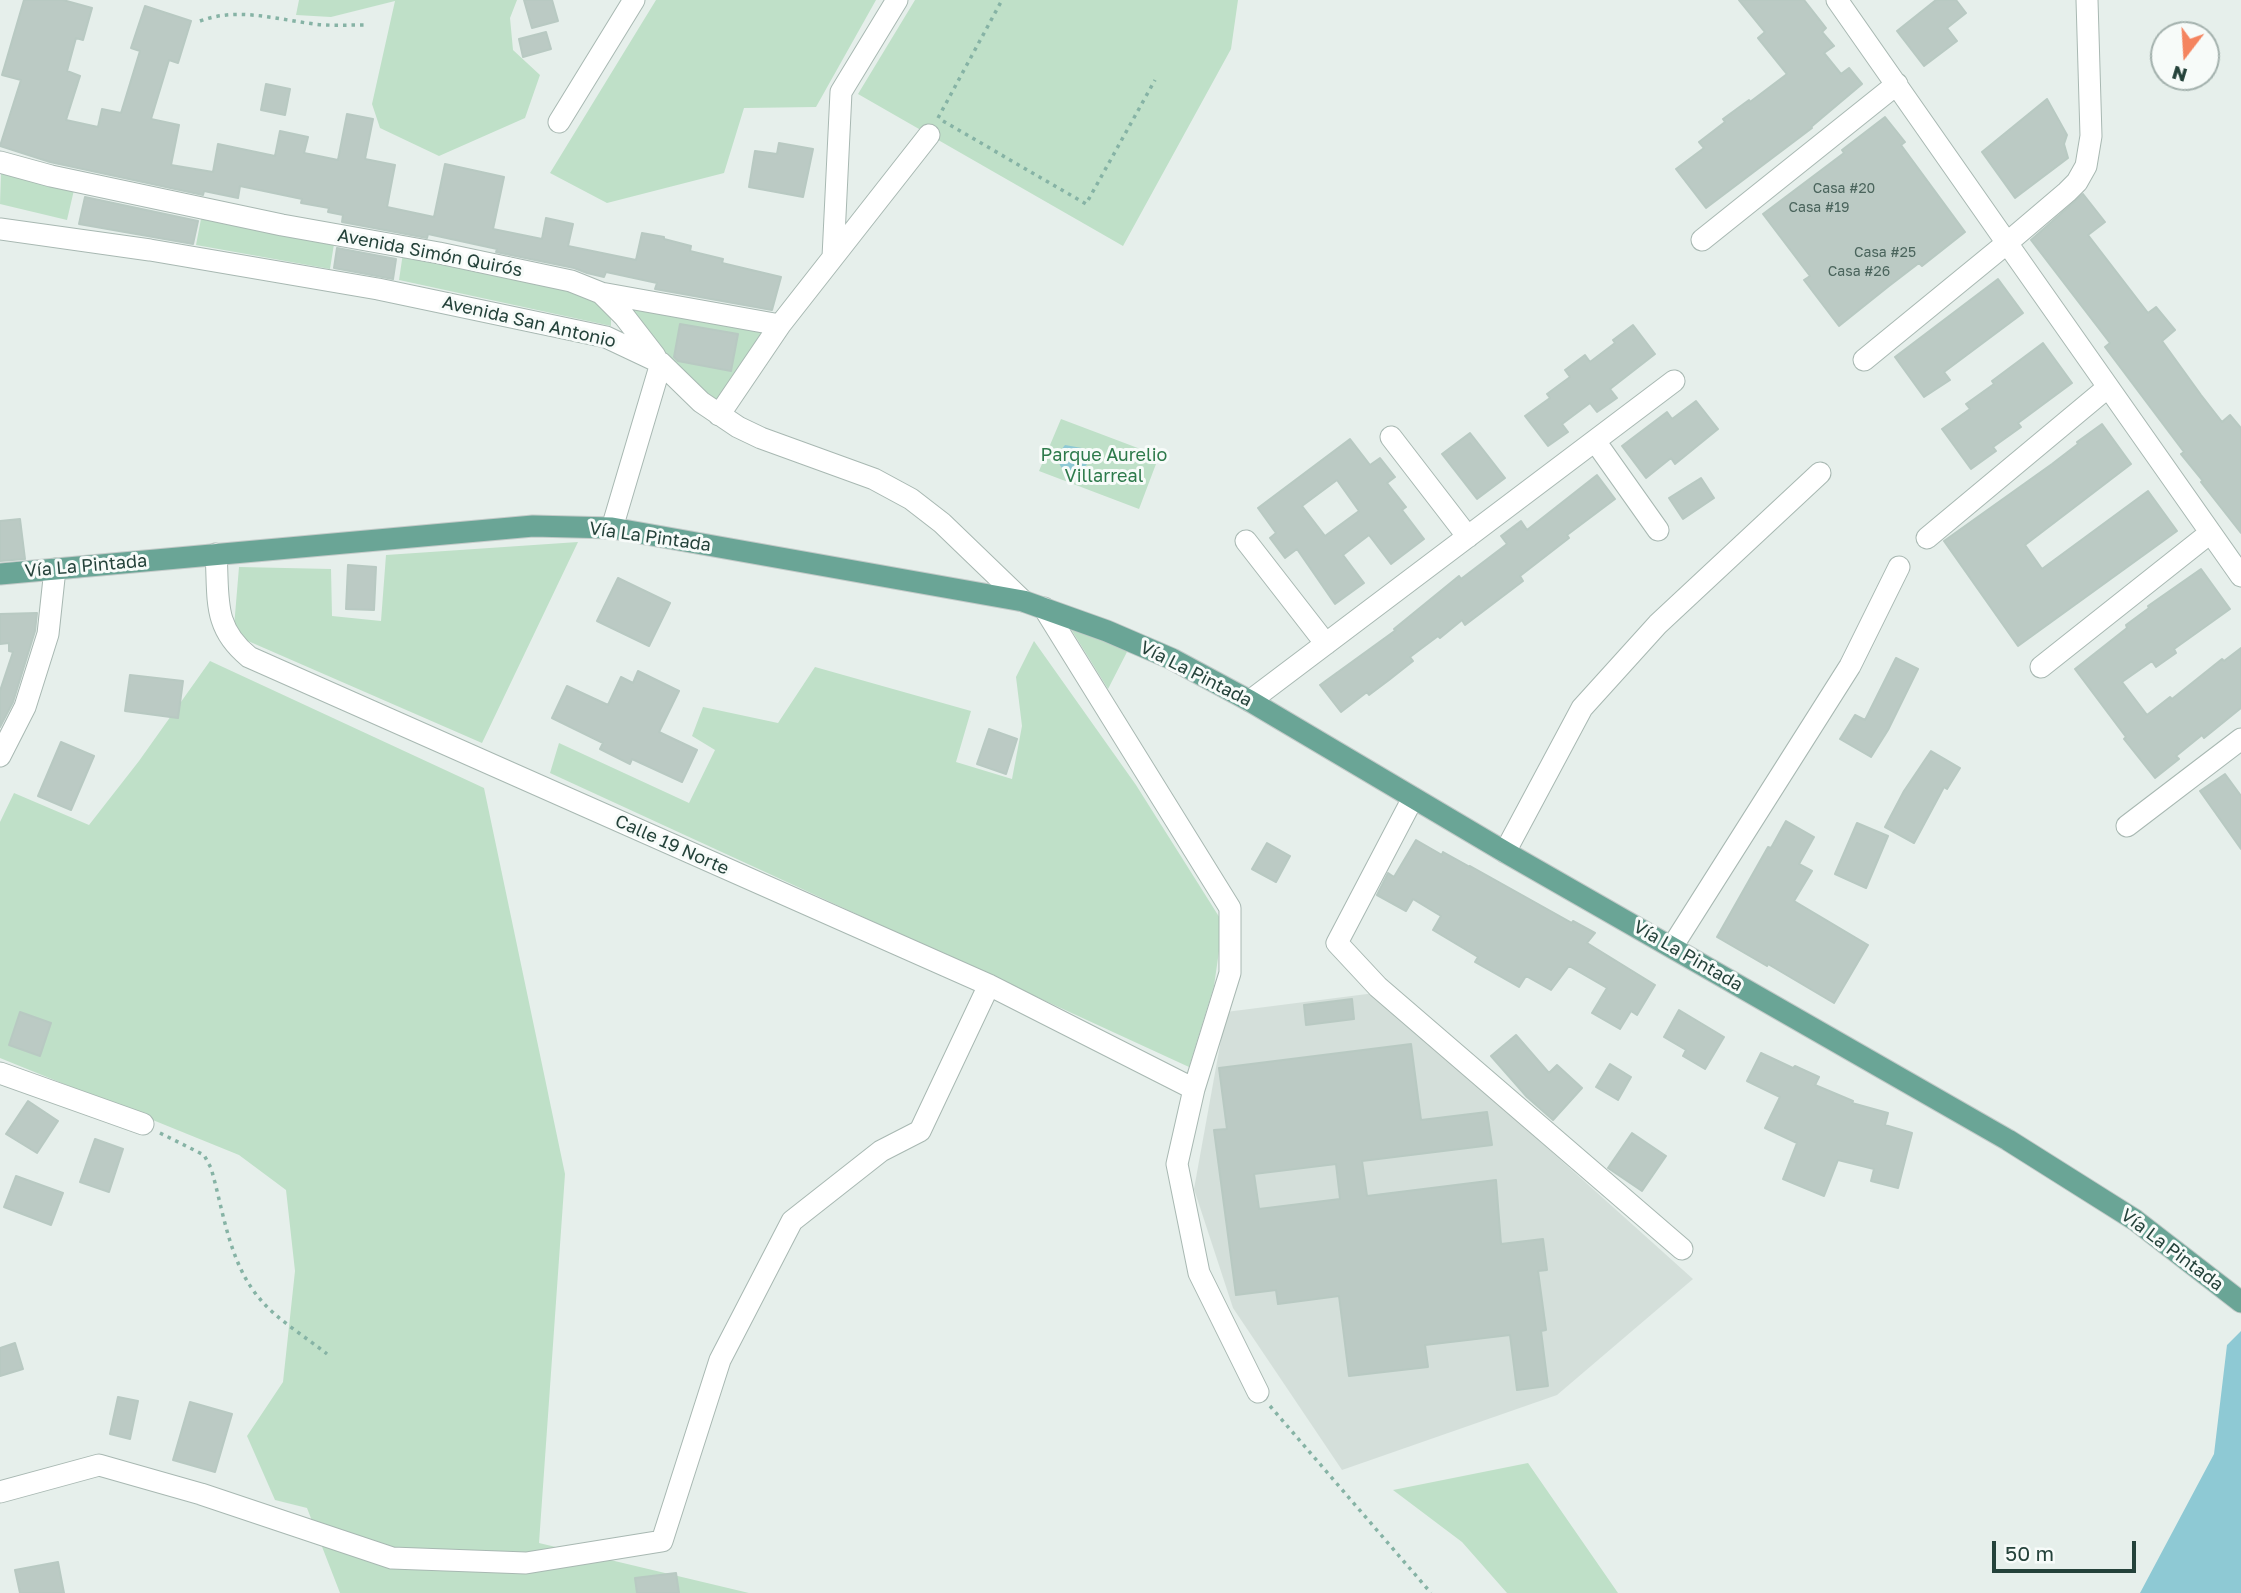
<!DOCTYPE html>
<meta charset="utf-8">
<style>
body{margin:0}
#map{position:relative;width:2241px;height:1593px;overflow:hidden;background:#e6efeb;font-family:"Golos Text",sans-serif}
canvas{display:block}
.north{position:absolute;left:2150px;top:21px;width:70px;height:70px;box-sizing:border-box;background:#f7fbf9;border:2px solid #a3b1ad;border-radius:50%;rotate:197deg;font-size:19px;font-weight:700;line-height:28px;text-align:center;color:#24423a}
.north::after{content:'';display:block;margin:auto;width:24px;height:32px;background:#f4845f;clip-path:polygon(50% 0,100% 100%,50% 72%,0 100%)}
.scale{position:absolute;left:1992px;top:1541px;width:144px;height:32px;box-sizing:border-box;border:4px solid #24423a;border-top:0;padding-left:9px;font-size:21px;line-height:24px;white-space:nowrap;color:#24423a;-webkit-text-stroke:5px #f7fbf9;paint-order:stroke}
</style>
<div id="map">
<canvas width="2241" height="1593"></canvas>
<div class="north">N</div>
<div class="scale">50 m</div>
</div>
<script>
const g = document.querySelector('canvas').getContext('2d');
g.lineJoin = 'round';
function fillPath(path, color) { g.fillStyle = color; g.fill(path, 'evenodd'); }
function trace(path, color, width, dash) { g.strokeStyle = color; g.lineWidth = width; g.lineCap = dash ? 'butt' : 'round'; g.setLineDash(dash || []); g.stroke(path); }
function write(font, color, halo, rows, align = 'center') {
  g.font = font + ' "Golos Text",sans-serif'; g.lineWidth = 6; g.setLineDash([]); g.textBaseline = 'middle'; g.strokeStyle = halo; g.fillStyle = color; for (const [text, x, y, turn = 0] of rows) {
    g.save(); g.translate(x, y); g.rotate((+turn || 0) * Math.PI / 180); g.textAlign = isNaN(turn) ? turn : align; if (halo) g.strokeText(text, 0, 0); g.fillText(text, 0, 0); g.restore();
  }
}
fillPath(new Path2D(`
 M 1375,993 L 1693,1279 L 1557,1395 L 1342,1470 L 1233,1308 L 1194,1189 L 1226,1012 Z`), '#d4dfda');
fillPath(new Path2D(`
 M 299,0 L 517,0 L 510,18 L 513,50 L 540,75 L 525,118 L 439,156 L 380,128 L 372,104 L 395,1 L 331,17 L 296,15 Z
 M 656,0 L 876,0 L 816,107 L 744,108 L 724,173 L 607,203 L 550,173 Z
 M 915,0 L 1238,0 L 1231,49 L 1123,246 L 858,94 Z
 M 1,173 L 74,190 L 67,220 L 0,204 Z
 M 201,219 L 334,244 L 330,269 L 196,245 Z
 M 403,253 L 594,296 L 611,311 L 611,326 L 399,280 Z
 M 619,303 L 770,334 L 719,405 L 664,361 Z
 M 1061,419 L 1159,456 L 1139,509 L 1039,471 Z
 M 578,542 L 482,743 L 248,641 L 234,627 L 239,567 L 331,569 L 332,616 L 381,621 L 386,555 Z
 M 1069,626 L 1128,650 L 1108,689 Z
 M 1034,641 L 1136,785 L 1223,923 L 1214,986 L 1189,1067 L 550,773 L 559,743 L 689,803 L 715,750 L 692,736 L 703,707 L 778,723 L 815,667 L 971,711 L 956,762 L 1012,779 L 1022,726 L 1016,677 Z
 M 210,661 L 484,788 L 565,1174 L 539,1543 L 749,1593 L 340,1593 L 307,1508 L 275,1500 L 247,1436 L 283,1382 L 295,1271 L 286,1190 L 239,1155 L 0,1058 L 0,822 L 14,793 L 89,825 L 139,761 Z
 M 1528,1463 L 1618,1593 L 1507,1593 L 1462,1542 L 1393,1490 Z`), '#bfe0c8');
fillPath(new Path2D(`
 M 1065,445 L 1082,448 L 1089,454 L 1087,464 L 1080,473 C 1061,475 1051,460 1065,445 Z
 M 2241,1331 L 2241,1593 L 2140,1593 L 2214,1454 L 2227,1345 Z`), '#8ec9d4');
const building = new Path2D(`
 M 24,0 L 63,0 L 92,8 L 83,40 L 76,38 L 67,71 L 80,76 L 66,120 L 98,127 L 102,109 L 121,113 L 140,51 L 131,48 L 145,6 L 191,21 L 178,63 L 169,60 L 151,119 L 179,125 L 171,165 L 213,172 L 218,144 L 275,156 L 280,131 L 308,137 L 304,153 L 338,160 L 347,114 L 373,119 L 365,159 L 395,165 L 387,207 L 434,217 L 445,164 L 504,177 L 493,229 L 542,239 L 546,218 L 573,224 L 568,246 L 636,260 L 642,233 L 664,237 L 664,239 L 691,246 L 690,251 L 723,259 L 722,263 L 781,277 L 772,310 L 655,289 L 657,283 L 606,272 L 604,277 L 587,273 L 574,268 L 496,252 L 497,249 L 428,234 L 427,238 L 342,222 L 343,215 L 328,212 L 329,208 L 301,203 L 302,199 L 240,186 L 238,198 L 204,191 L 203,195 L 50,162 L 0,146 L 21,80 L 2,75 Z
 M 524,0 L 552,0 L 558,21 L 532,28 Z
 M 1739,0 L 1804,0 L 1826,28 L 1822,32 L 1834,46 L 1824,53 L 1841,74 L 1849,68 L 1862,84 L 1811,127 L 1812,128 L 1706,208 L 1676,169 L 1704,148 L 1699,142 L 1725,122 L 1723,119 L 1749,100 L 1750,102 L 1787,74 L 1758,38 L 1765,32 Z
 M 1936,0 L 1956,0 L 1966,13 L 1947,28 L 1957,41 L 1924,66 L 1897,31 Z
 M 546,32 L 551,49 L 523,57 L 519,39 Z
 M 266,84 L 290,89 L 285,115 L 261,110 Z
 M 2047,99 L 2067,135 L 2064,144 L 2068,158 L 2015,198 L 1982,152 Z
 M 1885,117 L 1905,142 L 1901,145 L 1965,232 L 1922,266 L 1919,263 L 1889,286 L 1839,326 L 1804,280 L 1810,276 L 1763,214 L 1844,153 L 1842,150 Z
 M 779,143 L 813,149 L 803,197 L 749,187 L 755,151 L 777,154 Z
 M 2083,194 L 2105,222 L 2088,235 L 2148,313 L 2156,307 L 2175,330 L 2162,341 L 2201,395 L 2222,422 L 2230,415 L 2241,428 L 2241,533 L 2201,482 L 2203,481 L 2181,454 L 2184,452 L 2105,347 L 2110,343 L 2031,240 Z
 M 85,197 L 198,221 L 193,244 L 79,224 Z
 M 337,248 L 396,259 L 393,279 L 334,268 Z
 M 1998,279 L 2023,313 L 1944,372 L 1950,380 L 1924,397 L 1895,357 Z
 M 680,324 L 738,334 L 731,371 L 678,361 L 674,357 Z
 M 1633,325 L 1655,354 L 1610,389 L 1617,398 L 1597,412 L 1590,403 L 1562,424 L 1568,432 L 1548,446 L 1525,416 L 1550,398 L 1547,394 L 1570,377 L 1565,370 L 1585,355 L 1590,362 L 1615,343 L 1613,340 Z
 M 2043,343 L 2072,383 L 2018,423 L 2021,427 L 1993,447 L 1996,451 L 1971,469 L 1942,429 L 1970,409 L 1966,404 L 1994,384 L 1992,381 Z
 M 1696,401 L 1718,429 L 1675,464 L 1671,458 L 1646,478 L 1622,446 L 1667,412 L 1672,419 Z
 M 2102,424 L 2131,464 L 2025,545 L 2042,569 L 2148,491 L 2177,531 L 2018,646 L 1944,541 L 2052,464 L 2078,444 L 2077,442 Z
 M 1470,433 L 1505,478 L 1477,499 L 1442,454 Z
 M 1350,439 L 1370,465 L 1380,458 L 1395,477 L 1387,483 L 1406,507 L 1402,510 L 1424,539 L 1391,564 L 1369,535 L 1343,555 L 1364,583 L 1335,604 L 1297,549 L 1285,558 L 1270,538 L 1276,533 L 1258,508 ZM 1337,480 L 1359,511 L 1325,536 L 1302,506 Z
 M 1597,475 L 1615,499 L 1567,535 L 1569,538 L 1520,576 L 1523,581 L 1465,625 L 1462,620 L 1440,638 L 1438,636 L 1410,657 L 1413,661 L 1389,680 L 1369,695 L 1367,692 L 1341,712 L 1320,685 L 1396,630 L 1394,629 L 1459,576 L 1461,579 L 1507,544 L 1501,536 L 1521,521 L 1527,530 Z
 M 1701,478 L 1714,498 L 1683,519 L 1669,498 Z
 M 20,519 L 25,559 L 0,561 L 0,521 Z
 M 348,565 L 376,567 L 374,610 L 346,609 Z
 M 2201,569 L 2230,609 L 2174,649 L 2176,653 L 2156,667 L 2152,661 L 2122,682 L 2147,715 L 2170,697 L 2172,699 L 2222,659 L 2224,661 L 2241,648 L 2241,708 L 2204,738 L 2202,735 L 2176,756 L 2179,759 L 2155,778 L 2124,739 L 2126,737 L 2075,669 L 2127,628 L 2126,625 L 2149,608 L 2148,606 Z
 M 618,578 L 670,603 L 649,646 L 597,621 Z
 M 37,613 L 35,631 L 13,702 L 0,727 L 0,691 L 13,652 L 9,651 L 9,643 L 0,644 L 0,614 Z
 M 1896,658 L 1918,669 L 1888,730 L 1871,757 L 1840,739 L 1855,715 L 1865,720 Z
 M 638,671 L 679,691 L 659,732 L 697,750 L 682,782 L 632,759 L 630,764 L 600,749 L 603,743 L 552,718 L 567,686 L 608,705 L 621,677 L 633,683 Z
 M 130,675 L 183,681 L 178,718 L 125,711 Z
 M 989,729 L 1017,739 L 1006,774 L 977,764 Z
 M 61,742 L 94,756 L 71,810 L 38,796 Z
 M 1931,751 L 1960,768 L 1947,789 L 1944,787 L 1914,843 L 1885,827 L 1904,791 Z
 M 2225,774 L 2241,796 L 2241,849 L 2200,791 Z
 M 1786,821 L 1814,837 L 1799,864 L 1812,871 L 1794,901 L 1868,945 L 1834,1003 L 1768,964 L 1767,966 L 1717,937 L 1768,847 L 1771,848 Z
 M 1857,823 L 1888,836 L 1866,888 L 1835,874 Z
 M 1416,840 L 1442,855 L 1443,852 L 1470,867 L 1470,866 L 1572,923 L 1573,921 L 1595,933 L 1587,943 L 1655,985 L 1637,1015 L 1631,1011 L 1620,1029 L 1592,1013 L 1607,988 L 1569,966 L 1551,990 L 1526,976 L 1519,987 L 1475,962 L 1478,957 L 1433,930 L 1441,916 L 1413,899 L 1406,911 L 1377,895 L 1388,873 L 1394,877 Z
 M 1267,843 L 1290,856 L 1276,882 L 1252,869 Z
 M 1352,999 L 1354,1019 L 1306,1025 L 1304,1005 Z
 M 1679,1010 L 1724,1037 L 1705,1069 L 1683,1056 L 1686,1050 L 1664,1037 Z
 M 20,1012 L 51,1023 L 40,1056 L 9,1045 Z
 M 1516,1035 L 1549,1073 L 1557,1065 L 1582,1088 L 1553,1120 L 1527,1097 L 1491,1056 Z
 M 1411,1044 L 1421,1120 L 1487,1112 L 1492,1145 L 1362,1161 L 1367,1196 L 1496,1180 L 1501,1244 L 1543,1239 L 1547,1270 L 1538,1271 L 1546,1330 L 1541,1331 L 1548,1386 L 1517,1390 L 1510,1335 L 1425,1345 L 1428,1367 L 1349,1376 L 1339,1296 L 1278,1304 L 1276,1290 L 1236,1295 L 1214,1130 L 1227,1129 L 1219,1068 ZM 1336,1164 L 1340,1199 L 1259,1209 L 1254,1174 Z
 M 1761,1053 L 1793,1068 L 1795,1066 L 1819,1077 L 1815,1085 L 1853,1101 L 1852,1103 L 1888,1113 L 1885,1125 L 1912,1133 L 1898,1188 L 1871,1181 L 1874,1169 L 1838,1160 L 1824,1196 L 1783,1179 L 1797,1143 L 1765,1128 L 1780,1097 L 1747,1081 Z
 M 1610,1064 L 1631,1077 L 1618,1100 L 1596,1087 Z
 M 28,1101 L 58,1121 L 37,1153 L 6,1134 Z
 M 1632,1133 L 1666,1156 L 1642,1191 L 1608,1168 Z
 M 95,1139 L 123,1149 L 109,1192 L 80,1182 Z
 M 16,1176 L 63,1193 L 51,1225 L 4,1207 Z
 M 15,1343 L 23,1369 L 0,1376 L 0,1348 Z
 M 118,1397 L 138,1401 L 130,1439 L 110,1434 Z
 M 190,1402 L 232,1414 L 215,1472 L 173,1460 Z
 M 58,1562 L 64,1593 L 20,1593 L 15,1570 Z
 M 676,1573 L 679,1593 L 637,1593 L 635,1578 Z`);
fillPath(building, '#bbcac4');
trace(building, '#b8c9c2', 2);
const minor = new Path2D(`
 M 1837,0 L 2007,243 L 1864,360
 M 2087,0 L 2091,136 L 2086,166 L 2077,182 L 2067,192 L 2007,243 L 2241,576
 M 559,122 L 634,0
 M 0,162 L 51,176 L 282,225 L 439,253 L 571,281 L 601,293 L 624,316 L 655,356
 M 0,229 L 150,250 L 378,289 L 606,337 L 661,363 L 701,402 L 738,427 L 761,438 L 874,479 L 911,499 L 942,523 L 1023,601
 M 1702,240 L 1897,84
 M 833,257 L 841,92 L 897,0
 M 601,293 L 780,325
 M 719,415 L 780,325 L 929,135
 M 1391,437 L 1468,537
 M 1595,441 L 1658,530
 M 612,528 L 661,363
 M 1927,538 L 2107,388
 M 1246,541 L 1326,644
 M 216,554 C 219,598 212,627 249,657 L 989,985 L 1194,1089
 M 1044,608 L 1230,908 L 1230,973 L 1194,1089 L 1177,1164 L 1199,1273 L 1258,1392
 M 2041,667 L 2210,533
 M 1250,701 L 1674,381
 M 0,756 L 25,707 L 48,634 L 55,569
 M 1413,798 L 1337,943 L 1378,987 L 1682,1249
 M 2127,826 L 2241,739
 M 1505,852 L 1582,708 L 1658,624 L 1820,473
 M 1672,947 L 1850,666 L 1899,567
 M 0,1073 L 143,1124
 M 0,1492 L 99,1465 L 201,1494 L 392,1558 L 526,1563 L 662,1541 L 720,1360 L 792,1221 L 881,1151 L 920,1131 L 989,985`);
const major = new Path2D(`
 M 0,574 L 533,526 L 612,528 L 1023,601 L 1107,631 L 1172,659 L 1250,701 L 1505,852 L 2008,1140 L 2135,1220 L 2241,1302`);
trace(minor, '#a8b8b2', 23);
trace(major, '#c2cac8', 23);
trace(new Path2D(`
 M 200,21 C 237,7 275,19 314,24 C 330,26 347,25 364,25
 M 938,118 L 1002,0
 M 943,121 L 1086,204 L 1155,80
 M 160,1133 L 204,1155 L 211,1168 C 224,1213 229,1263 260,1299 C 275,1318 307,1338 327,1354
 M 1270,1406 L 1431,1593`), '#86b3a5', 3.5, [3.5, 5]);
trace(minor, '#fff', 21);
trace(major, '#6aa596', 21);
write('14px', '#4a645c', null, [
 ["Casa #20",1844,189],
 ["Casa #19",1819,208],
 ["Casa #25",1885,253],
 ["Casa #26",1859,272]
]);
write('18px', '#24423a', '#f7fbf9', [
 ["Avenida Simón Quirós",430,253,11],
 ["Avenida San Antonio",529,322,13],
 ["Vía La Pintada",650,537,8],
 ["Vía La Pintada",86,566,-5],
 ["Vía La Pintada",1196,674,27],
 ["Calle 19 Norte",672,845,24],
 ["Vía La Pintada",1688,956,30],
 ["Vía La Pintada",2172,1250,37]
]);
write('18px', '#2d7a4b', '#f7fbf9', [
 ["Parque Aurelio",1104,455],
 ["Villarreal",1104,476]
]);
</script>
